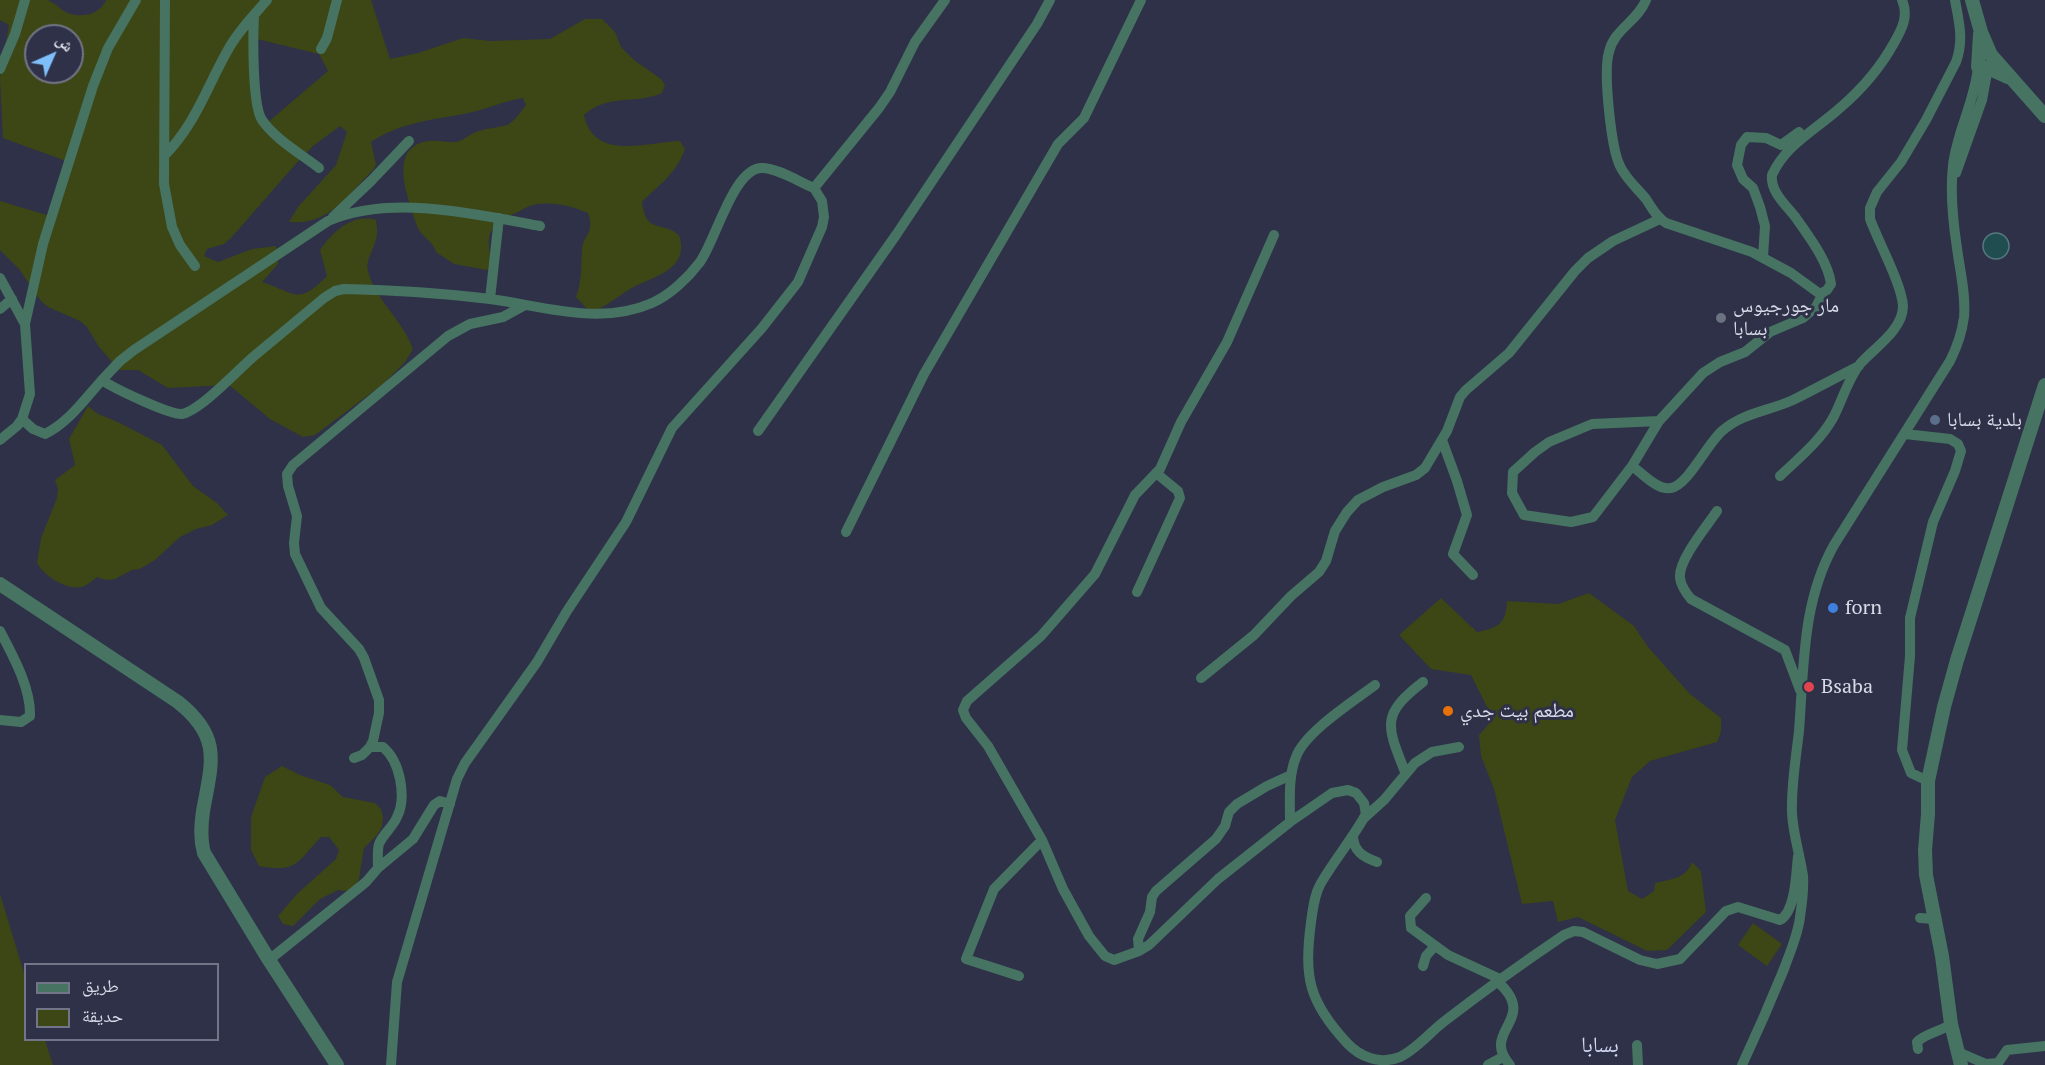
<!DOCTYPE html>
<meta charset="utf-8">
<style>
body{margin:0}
#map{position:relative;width:2045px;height:1065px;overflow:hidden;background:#2e3147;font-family:"PT Serif","Noto Naskh Arabic",serif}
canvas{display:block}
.legend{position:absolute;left:24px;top:963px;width:195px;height:78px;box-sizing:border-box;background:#2e3147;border:2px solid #727587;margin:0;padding:8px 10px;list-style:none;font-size:18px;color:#d8dae8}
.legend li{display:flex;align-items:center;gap:12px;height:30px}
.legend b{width:30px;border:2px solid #727587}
.north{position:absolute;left:24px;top:24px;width:60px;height:60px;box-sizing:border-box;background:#2e3147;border:2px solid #727587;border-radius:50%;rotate:45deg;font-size:16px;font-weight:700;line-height:24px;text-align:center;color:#d8dae8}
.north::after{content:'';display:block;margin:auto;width:21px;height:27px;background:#7ebef9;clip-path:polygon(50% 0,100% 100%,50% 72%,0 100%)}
</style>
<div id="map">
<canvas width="2045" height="1065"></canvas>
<ul class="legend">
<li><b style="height:8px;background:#467362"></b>طريق</li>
<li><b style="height:16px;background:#3d4615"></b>حديقة</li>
</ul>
<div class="north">ش</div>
</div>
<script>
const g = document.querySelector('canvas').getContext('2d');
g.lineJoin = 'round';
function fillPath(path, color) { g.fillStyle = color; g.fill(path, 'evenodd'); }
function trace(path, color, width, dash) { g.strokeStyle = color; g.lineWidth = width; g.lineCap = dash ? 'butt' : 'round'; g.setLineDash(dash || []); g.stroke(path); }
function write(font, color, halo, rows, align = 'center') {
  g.font = font + ' "PT Serif","Noto Naskh Arabic",serif'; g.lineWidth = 6; g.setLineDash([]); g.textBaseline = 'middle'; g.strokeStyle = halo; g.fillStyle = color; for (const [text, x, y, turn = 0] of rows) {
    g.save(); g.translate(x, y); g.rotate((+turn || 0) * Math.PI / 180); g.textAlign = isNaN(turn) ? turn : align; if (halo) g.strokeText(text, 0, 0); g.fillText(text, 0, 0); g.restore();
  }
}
fillPath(new Path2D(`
 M 0,0 C 15,0 32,0 47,0 C 53,1 60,9 66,12 C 80,19 100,15 106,0 L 371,0 L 390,59 L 418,53 L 463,38 L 490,41 L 550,39 L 585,19 L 602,19 L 615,32 L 621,47 L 634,60 L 661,79 L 665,85 L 662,93 C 635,105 609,93 584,115 C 594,162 647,142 680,141 L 685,149 C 677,173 659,185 642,202 C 646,235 661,220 679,235 C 691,272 650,276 627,291 C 615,298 605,308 590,312 L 576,297 C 582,281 581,266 582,249 C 583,235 595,234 588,213 C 571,206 556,202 537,204 C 528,205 520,212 511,215 C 503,219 493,225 490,234 C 486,246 494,259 487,270 L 454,264 L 436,252 C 433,240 419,236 416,223 C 409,200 388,152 423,142 C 434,139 444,142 455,142 C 463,141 468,135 476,132 C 485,128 498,128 507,125 C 514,122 521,111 526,105 L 523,98 C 503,101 485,110 464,114 C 430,120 400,123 371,142 L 376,164 L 374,169 C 348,194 330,226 289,222 L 298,207 L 336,165 L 347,132 L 340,126 L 313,146 L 301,158 L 231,238 L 224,244 L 207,249 L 204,256 L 218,262 L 252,249 L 276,246 L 278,264 L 262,282 C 297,294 298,305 327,276 L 320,250 C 333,232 352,213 376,220 C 377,227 378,233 376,239 C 374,250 365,260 368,271 C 375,300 403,320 413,349 L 405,362 L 383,384 L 315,435 L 303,437 L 270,419 L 229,385 L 168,388 L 138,370 L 119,370 L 99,347 L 87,327 L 80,321 L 48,307 L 41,301 L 19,269 L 0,250 L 0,201 L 50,216 L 66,161 L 3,138 L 0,78 L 9,25 L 0,20 ZM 36,36 L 72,36 L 72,72 L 36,72 ZM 257,39 L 319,54 L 328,71 L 267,123 L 261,116 Z
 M 88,406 L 98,414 L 118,422 L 162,445 L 193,486 L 217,503 L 228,515 L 212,525 L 196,529 L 180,537 L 155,560 L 140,569 L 132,570 L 115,579 L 106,580 L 97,577 C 93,580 87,586 81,587 C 66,590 44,576 37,563 L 41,538 L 57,498 L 58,489 L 55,480 L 75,465 L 69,439 Z
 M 1589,593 L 1634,626 L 1648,647 L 1690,694 L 1721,718 L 1721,732 L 1717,742 L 1650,761 L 1632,777 L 1615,820 L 1628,891 L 1642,899 L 1654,891 L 1655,883 C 1671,879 1686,879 1692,862 L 1701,871 L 1706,912 L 1667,950 L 1647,951 L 1578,917 L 1558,922 L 1553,901 L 1522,904 L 1494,789 L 1481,756 L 1479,735 L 1493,719 L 1471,675 L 1431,669 L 1399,635 L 1441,598 L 1477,632 C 1498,628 1506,624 1507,601 L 1558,604 Z
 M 282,766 L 300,775 L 330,785 L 343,797 L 375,803 L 381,809 L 383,817 L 382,827 L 377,835 L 364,848 L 359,879 L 355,886 L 347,891 L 338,890 L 320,899 L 293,926 L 283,924 L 278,916 L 297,894 L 336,859 L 339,850 L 329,837 L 321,837 C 297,862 298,873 259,866 L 251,850 L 251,817 L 265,777 Z
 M 0,894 L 25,976 L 26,1040 L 45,1040 L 53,1065 L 0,1065 Z
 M 1753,923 L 1782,944 L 1767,966 L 1738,945 Z`), '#3d4615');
const water = new Path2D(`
 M1983 246a13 13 0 1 1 26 0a13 13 0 1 1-26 0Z`);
fillPath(water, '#204e50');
trace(water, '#57787e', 1.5);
trace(new Path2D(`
 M 165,0 L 164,184 L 172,227 L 180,245 L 195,266
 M 1646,0 C 1638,21 1614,29 1609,52 C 1603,71 1611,148 1620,166 C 1626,179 1637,188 1646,199 C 1652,208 1656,217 1666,223 L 1752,252 L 1791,273 L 1820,294 L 1827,290 L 1831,284 C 1828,261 1809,237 1796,218 C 1787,206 1770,192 1772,175 C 1786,144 1817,129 1841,107 C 1862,89 1880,68 1894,43 C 1902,29 1909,16 1902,0
 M 254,15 C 253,35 252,105 262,120 C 275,139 301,154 319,168
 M 321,49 L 327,38 L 337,0
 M 0,69 L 15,34 L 25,0
 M 164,156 C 196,124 207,86 229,48 C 239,30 254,15 267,0
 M 1956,173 L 1982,100 L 1988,68
 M 333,217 L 371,181 L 409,141
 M 1274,235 L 1227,342 L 1181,422 L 1160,469 L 1135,495 L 1095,574 L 1041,636 L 967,701 L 963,710 L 966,718 L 988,746 L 1042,840 L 1063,889 L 1089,936 L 1105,956 L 1114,960 L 1139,951 L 1149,945 L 1218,879 L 1290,822 L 1332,793 L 1348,790 L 1356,793 L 1364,803 L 1366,814 C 1353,838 1335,859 1321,883 C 1314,895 1313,909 1311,922 C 1304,977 1308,1001 1347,1043 C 1360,1057 1380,1065 1400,1057 C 1417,1049 1431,1031 1446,1020 C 1485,990 1524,962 1564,935 L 1574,931 L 1583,932 L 1640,960 L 1657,964 L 1680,959 L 1726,911 L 1738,907 L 1780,920 C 1796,911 1796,872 1798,856
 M 1763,257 L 1765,226 L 1760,207 L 1753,188 L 1743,179 L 1737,165 L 1741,145 L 1747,137 L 1766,138 L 1781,145 L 1799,132
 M 0,278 L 25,324 L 30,394 L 22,419 L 17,426 L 0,440
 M 490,299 L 499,218
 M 0,309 L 12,299
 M 25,324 L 43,244 L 93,86 L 108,48 L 136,0
 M 102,380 L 120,361 L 134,350 L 328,221 C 391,194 476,214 540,226
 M 22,419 L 33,429 L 45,434 C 68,423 85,399 102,380 C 113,388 170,415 182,414 C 200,411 238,370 253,357 C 277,337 300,318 324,298 L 335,291 L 344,289 C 392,290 442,293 490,299 C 543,306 600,326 652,303 C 670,295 688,278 700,262 C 716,240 734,166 763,168 C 780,169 799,182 814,188
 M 1659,421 L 1592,424 L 1549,442 L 1535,452 L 1513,472 L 1512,493 L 1524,515 L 1571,522 L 1593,517 L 1632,466 L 1659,421 L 1703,373 L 1720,362 L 1745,352 L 1770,332 L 1803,318 L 1816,307 L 1823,293
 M 758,431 L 896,235 L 1037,24 L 1050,0
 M 1905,434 L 1950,439 L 1958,444 L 1961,451 L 1955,471 L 1933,522 L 1910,618 L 1910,656 L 1902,750 L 1911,773 L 1928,781
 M 1442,440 L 1457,481 L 1467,515 L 1453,554 L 1473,575
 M 1632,466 C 1642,473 1658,491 1671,488 C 1688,485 1707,444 1722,431 C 1742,413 1769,411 1793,400 C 1815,389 1837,377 1859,366
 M 1780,476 C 1799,458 1820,441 1833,418 C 1842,401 1848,379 1860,364 C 1874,348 1903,330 1903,306 C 1902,285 1878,241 1870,219 L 1870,208 L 1877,192 L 1901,162 L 1926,120 L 1956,62 C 1964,40 1959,22 1955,0
 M 1717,511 C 1707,526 1678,560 1680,578 C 1681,586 1686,593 1691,599 L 1785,650 L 1800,690
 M 846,532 L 924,374 L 1058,144 L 1084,118 L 1141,0
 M 1137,592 L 1180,498 L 1178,491 L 1156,473
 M 0,631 C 13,656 31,688 30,716 L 21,722 L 0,720
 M 1201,678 L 1254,635 L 1291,596 L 1319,572 L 1326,561 L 1335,531 L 1347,512 L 1358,500 L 1383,487 L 1416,475 L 1425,468 L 1447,431 L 1460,397 L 1466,390 L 1509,353 L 1575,271 L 1588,258 L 1613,241 L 1660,219
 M 370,747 L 383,747 C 400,761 407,797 397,817 C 393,827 383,834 379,844 C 377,851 378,861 378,868
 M 354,758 L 362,755 L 370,747 L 373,741 L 379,713 L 379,700 L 364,658 L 359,649 L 321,608 L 295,554 L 294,543 L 297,516 L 288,486 L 287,474 L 293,465 L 448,336 L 470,324 L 503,317 L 523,306
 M 1405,772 C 1387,726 1380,715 1423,682
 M 1363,819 L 1384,800 L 1415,763 L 1432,752 L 1459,747
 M 1290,822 C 1290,802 1288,776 1296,757 C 1305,732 1354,701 1375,685
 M 1353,835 C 1353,851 1363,857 1377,862
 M 1426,898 L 1410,916 L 1411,928 L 1448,955 L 1500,979
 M 1920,918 L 1934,919
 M 1139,951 L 1138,939 L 1150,912 L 1152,897 L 1156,891 L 1216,839 L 1225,826 L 1229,812 L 1237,804 L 1267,786 L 1291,775
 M 269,960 L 366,882 L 378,868 L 413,839 L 434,805 L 440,801 L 450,804
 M 1423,966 L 1426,956 L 1435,946
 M 1019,976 L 966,959 L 994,889 L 1042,840
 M 1497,981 C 1541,1020 1479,1030 1510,1065
 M 1637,1045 L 1638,1065
 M 1918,1049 L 1917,1042 C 1926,1033 1940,1032 1951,1024
 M 1958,1052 L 1986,1064 L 1998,1063 L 2007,1050 L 2045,1046
 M 391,1065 L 397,982 L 457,779 L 465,763 L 537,662 L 567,611 L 626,522 L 672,428 L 762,328 L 798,282 L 822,227 L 824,217 L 822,201 L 814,188 L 879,108 L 890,92 L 915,42 L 945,0
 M 1488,1065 L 1503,1057
 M 1742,1065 C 1757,1033 1771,1001 1784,969 C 1790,952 1798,935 1800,917 C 1802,904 1804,889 1803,876 C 1800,855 1793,834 1792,813 C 1791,786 1796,758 1799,731 C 1804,667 1802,602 1834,545 L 1950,361 C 1957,347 1962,333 1964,317 C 1966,294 1960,271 1957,248 C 1953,222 1950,192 1953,165 C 1957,131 1975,101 1978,67`), '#467362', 10);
trace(new Path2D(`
 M 1972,0 L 1981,32 L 1991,55 L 2045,116
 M 1980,34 L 1978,67 L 1988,68 L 2008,77
 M 0,584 L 178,702 C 222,737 212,762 203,811 C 201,826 200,839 204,853 L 269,960 L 337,1065
 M 1961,1065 L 1951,1024 L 1942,956 L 1926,875 L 1925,850 L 1928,814 L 1928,781 L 1944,707 L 1957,660 L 2045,385`), '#467362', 14);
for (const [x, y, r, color] of [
 [1721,318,6,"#6b7280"],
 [1935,420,6,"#5c6f8a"],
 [1833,608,6,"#3f7fe0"],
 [1809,687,6,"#e0444e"],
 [1448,711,6,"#e8710a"]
]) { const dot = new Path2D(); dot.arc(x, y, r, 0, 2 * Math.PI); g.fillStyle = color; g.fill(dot); trace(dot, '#2e3147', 2); }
write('20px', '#d8dae8', '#2e3147', [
 ["مار جورجيوس",1733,306],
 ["بسابا",1733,329],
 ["بلدية بسابا",1947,420],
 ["forn",1845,608],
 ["Bsaba",1821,687],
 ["مطعم بيت جدي",1460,711]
], 'left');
write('22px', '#d1d6f1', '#2e3147', [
 ["بسابا",1600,1046]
]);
</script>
